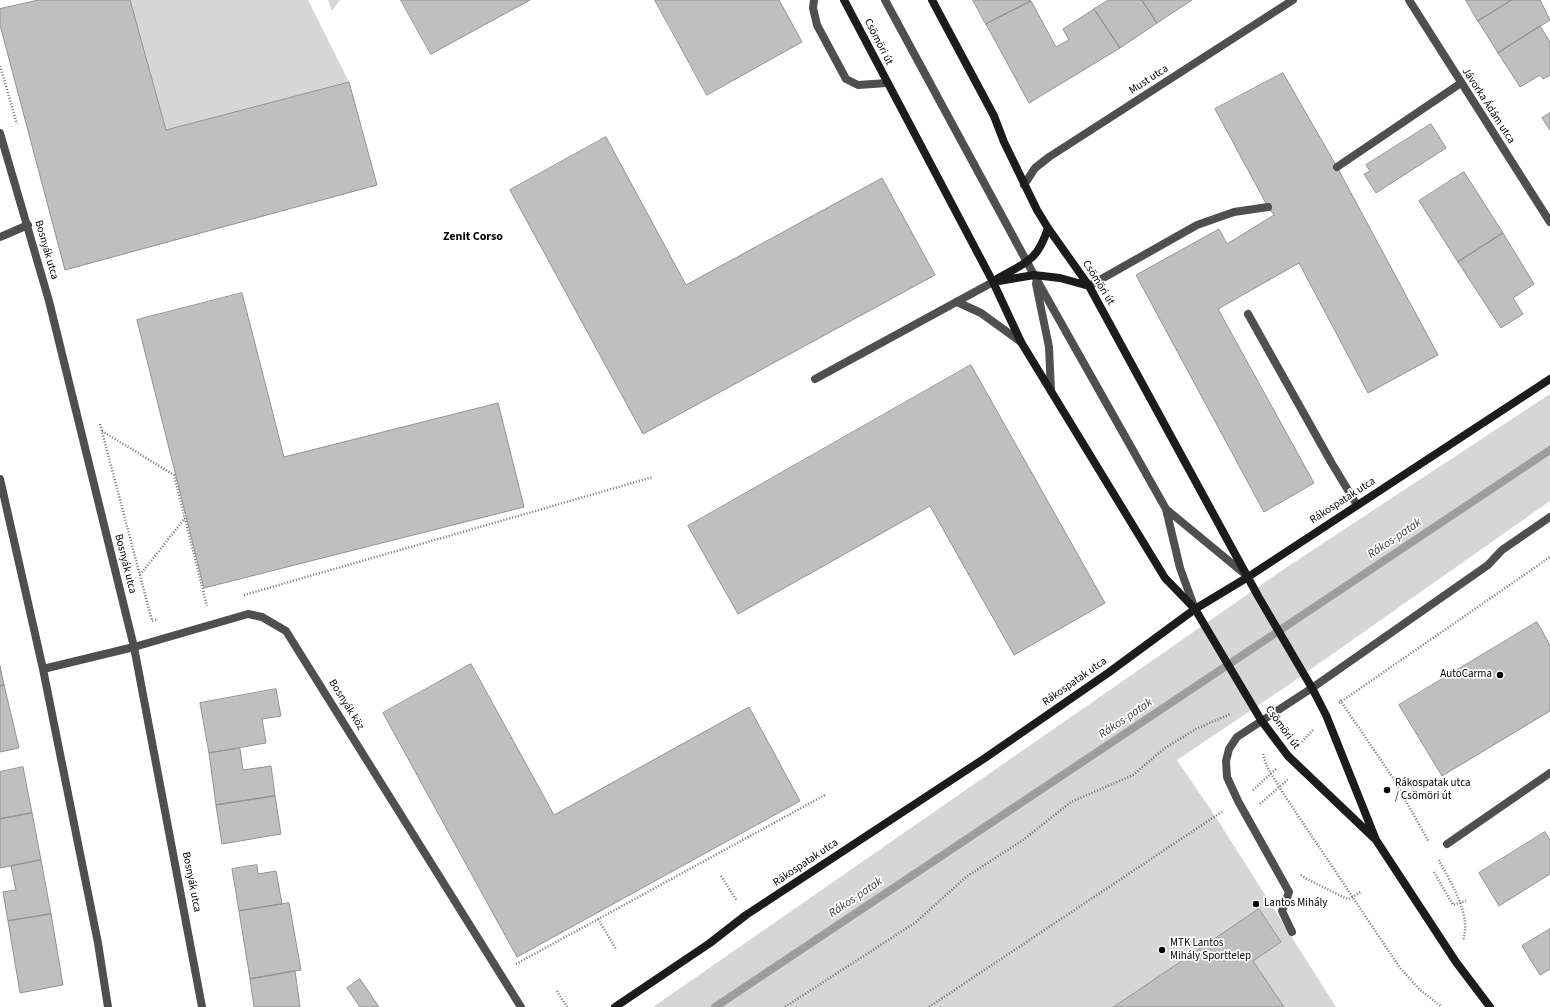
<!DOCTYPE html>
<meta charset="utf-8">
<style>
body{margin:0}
canvas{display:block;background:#fff}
</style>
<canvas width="1550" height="1007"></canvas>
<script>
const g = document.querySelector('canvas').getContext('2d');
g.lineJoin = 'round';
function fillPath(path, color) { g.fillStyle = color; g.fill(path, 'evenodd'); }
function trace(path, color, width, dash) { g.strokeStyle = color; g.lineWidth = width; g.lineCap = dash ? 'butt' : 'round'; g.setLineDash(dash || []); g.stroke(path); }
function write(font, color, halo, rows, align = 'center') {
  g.font = font + ' "Source Sans 3",sans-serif'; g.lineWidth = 3.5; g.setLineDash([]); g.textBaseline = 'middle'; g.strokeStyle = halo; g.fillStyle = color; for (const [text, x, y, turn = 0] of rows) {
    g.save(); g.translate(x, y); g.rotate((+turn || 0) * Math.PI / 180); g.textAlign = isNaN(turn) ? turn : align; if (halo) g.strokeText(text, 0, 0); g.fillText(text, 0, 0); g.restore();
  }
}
fillPath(new Path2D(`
 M 130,0 L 308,0 L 349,82 L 166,130 Z
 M 328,0 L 340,0 L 332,11 Z
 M 1550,394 L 1550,501 L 1287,686 L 1177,760 L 1217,819 L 1336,1007 L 653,1007 L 1287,567 Z`), '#d6d6d6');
trace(new Path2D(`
 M 715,1007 L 1550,450`), '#9d9d9d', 8);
const building = new Path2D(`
 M 39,0 L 130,0 L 166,130 L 349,82 L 377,185 L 65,270 L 0,25 L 0,9 Z
 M 401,0 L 530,0 L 431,54 Z
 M 655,0 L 779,0 L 802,42 L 707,95 Z
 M 973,0 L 1030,0 L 1031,1 L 986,24 Z
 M 1109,0 L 1142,0 L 1157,23 L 1120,48 L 1094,9 Z
 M 1142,0 L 1192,0 L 1157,23 Z
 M 1466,0 L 1512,0 L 1478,21 Z
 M 1512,0 L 1540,0 L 1550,20 L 1498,53 L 1478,21 Z
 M 1031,1 L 1056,47 L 1069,40 L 1063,29 L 1094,9 L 1120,48 L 1029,103 L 986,24 Z
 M 1540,26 L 1550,42 L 1550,75 L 1543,79 L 1540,75 L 1520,87 L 1498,53 Z
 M 1283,73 L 1337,167 L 1438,355 L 1368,393 L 1299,263 L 1218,309 L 1314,483 L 1264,512 L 1136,275 L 1219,229 L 1227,244 L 1274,215 L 1268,207 L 1215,109 Z
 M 1550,113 L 1550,130 L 1542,118 Z
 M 1431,124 L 1446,148 L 1376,193 L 1364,174 L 1370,171 L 1366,165 Z
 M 606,137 L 686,285 L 882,178 L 935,275 L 643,434 L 510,190 Z
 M 1464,172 L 1503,233 L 1458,262 L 1419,201 Z
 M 1503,233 L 1534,284 L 1513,298 L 1523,314 L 1501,328 L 1458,262 Z
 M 242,293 L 284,457 L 498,403 L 524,507 L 204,588 L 137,320 Z
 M 971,365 L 1105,603 L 1014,655 L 930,506 L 738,614 L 688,526 Z
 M 1537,622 L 1550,645 L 1550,711 L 1442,776 L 1399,705 Z
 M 471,664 L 554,815 L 749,707 L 800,801 L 517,957 L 383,713 Z
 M 0,666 L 4,685 L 0,686 Z
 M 4,685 L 19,748 L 0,752 L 0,686 Z
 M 276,689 L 281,716 L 262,719 L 266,743 L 209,753 L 200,703 Z
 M 240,749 L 243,770 L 271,766 L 275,796 L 216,805 L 209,753 Z
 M 23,767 L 32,813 L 0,819 L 0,772 Z
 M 275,796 L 281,834 L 222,844 L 216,805 Z
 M 32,813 L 41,860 L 0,868 L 0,819 Z
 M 1545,832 L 1550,840 L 1550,874 L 1499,906 L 1479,873 Z
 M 41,860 L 51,914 L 8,921 L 3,892 L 16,890 L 11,866 Z
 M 257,865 L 258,874 L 276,871 L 282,904 L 239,911 L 232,869 Z
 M 289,903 L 301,970 L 250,979 L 239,911 Z
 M 1259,909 L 1281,942 L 1253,961 L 1284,1007 L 1114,1007 Z
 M 51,914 L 63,985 L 20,993 L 8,921 Z
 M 1550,929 L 1550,969 L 1540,975 L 1522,946 Z
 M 295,971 L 300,1007 L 254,1007 L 250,979 Z
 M 360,979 L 379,1007 L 360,1007 L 347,988 Z`);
fillPath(building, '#bfbfbf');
trace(building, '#939393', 1);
trace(new Path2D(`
 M 0,66 L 17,124
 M 100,424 L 152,621 L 158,619
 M 102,431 L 174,475 L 207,606
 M 140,575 L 185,518
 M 244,595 L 653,477
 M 1340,700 L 1393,778 L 1429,842
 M 1339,703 L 1550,557
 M 1300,744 L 1313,730
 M 1263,754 L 1267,767 L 1283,793 L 1400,968 L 1420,990 L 1442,1007
 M 1253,790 L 1276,769
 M 1260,804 L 1288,779
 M 1439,860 C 1451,884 1472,914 1463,941
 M 1434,872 L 1453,905 L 1466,901
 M 1301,875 L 1305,878 L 1345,898 L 1349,899 L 1362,891
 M 721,876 L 737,901
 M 598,919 L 616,949
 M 516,964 L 825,795
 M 557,991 L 567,1007
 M 785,1007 L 916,922 L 966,877 L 1023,840 L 1071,802 L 1133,775 L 1165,748 L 1196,729 L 1230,714
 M 929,1007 L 1223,811`), '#717171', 2.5, [1, 2]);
trace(new Path2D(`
 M 814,0 L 813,8 L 817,25 L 846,79 L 858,85 L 887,83
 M 885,0 L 1034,275 L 1166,509 L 1180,568 L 1195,609
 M 1337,167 L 1461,83
 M 1036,284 L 1049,347 L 1051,391
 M 1089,286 L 1197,225 L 1234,212 L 1268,207
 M 957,302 L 981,313 L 1021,342
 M 1248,314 L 1331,462 L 1357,505
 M 815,379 L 993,282
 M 1166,509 L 1246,575
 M 1447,844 L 1550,773
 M 1292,932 L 1282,911 L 1289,892 L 1238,801 L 1227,777 L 1226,761 L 1229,749 L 1237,737 L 1312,688`), '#4f4f4f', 8);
trace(new Path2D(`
 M 1409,0 L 1550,222
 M 0,133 L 49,301 L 134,647 L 202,1007
 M 1024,185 L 1035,168 L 1049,157 L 1293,0
 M 0,237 L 28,225
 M 0,479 L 43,669 L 98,943 L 108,1007
 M 43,669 L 134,647 L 248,614 L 262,617 L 286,631 L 521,1007
 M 1312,688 L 1488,565 L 1502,550 L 1550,517`), '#4f4f4f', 8);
trace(new Path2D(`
 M 844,0 L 993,282 L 1021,342 L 1165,578 L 1195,609 L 1261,720 L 1288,756 L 1374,838
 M 932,0 L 994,116 L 1004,142 L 1037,210 L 1048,228 L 1089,286 L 1258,596 L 1312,688 L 1326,715 L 1376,840 L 1456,962 L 1490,1007
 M 997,279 C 1026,262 1037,262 1048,228
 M 993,282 L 1034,275 L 1060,278 L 1089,286
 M 615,1007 L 710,943 L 746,915 L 985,758 L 1108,673 L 1195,609 L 1248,577 L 1550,379`), '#1c1c1c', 8);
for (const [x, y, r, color] of [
 [1500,675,4,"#000"],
 [1387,790,4,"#000"],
 [1256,904,4,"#000"],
 [1162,950,4,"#000"]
]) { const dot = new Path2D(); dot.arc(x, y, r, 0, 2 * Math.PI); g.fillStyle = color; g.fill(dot); trace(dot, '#fff', 1.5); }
write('11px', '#000', '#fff', [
 ["Csömöri út",878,42,63],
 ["Must utca",1149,80,-33],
 ["Jávorka Ádám utca",1488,106,57],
 ["Bosnyák utca",46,250,74],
 ["Csömöri út",1098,283,58],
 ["Rákospatak utca",1343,501,-33],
 ["Bosnyák utca",125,564,76],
 ["Rákospatak utca",1075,682,-35],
 ["Bosnyák köz",346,705,58],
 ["Csömöri út",1282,728,54],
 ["Rákospatak utca",806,863,-34],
 ["Bosnyák utca",191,882,79]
]);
write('11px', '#000', '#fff', [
 ["AutoCarma",1492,675,"right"],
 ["Rákospatak utca",1395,784],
 ["/ Csömöri út",1395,797],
 ["Lantos Mihály",1264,904],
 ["MTK Lantos",1170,944],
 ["Mihály Sporttelep",1170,957]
], 'left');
write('bold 12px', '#000', '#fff', [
 ["Zenit Corso",473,237]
]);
write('italic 12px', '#3e3e3e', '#fff', [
 ["Rákos-patak",1395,539,-34],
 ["Rákos-patak",1126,719,-34],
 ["Rákos-patak",856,898,-34]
]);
</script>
